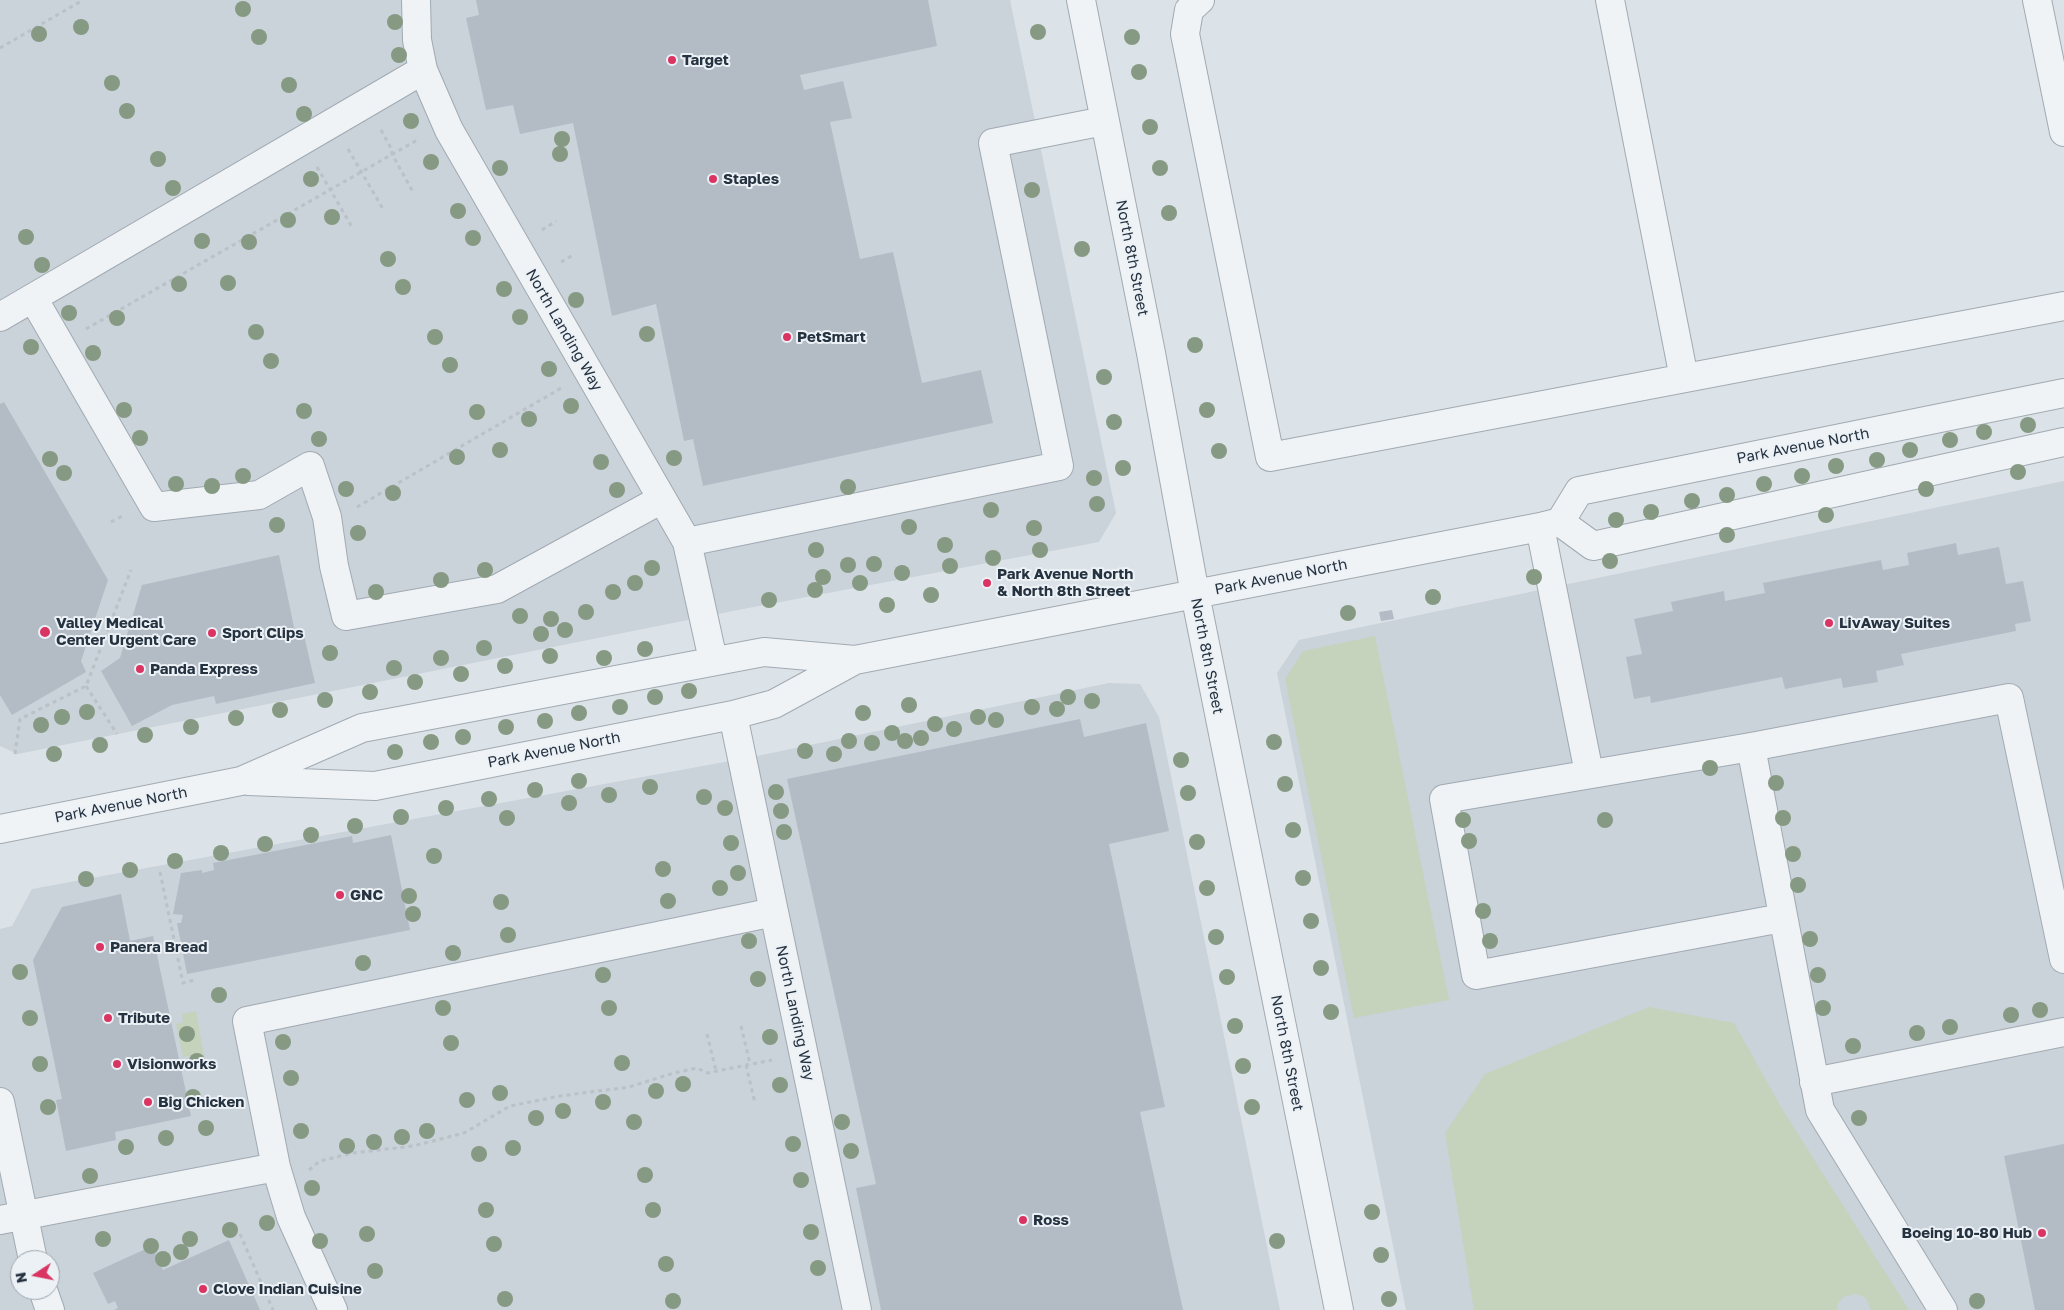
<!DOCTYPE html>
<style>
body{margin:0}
#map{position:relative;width:2064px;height:1310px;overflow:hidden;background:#dce3e8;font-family:"Golos Text",sans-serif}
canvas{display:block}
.north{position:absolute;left:10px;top:1250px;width:50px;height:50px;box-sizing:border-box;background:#ecf1f6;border:1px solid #9ca5ad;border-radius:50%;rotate:259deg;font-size:14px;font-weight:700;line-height:20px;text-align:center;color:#253240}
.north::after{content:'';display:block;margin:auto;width:18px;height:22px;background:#da3463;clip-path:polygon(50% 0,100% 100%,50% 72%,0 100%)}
</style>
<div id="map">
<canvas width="2064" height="1310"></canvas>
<div class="north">N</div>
</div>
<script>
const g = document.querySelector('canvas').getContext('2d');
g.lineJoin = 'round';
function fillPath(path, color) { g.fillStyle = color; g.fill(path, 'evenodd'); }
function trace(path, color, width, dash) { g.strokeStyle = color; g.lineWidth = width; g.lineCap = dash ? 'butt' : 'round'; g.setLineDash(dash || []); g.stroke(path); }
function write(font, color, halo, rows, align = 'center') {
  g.font = font + ' "Golos Text",sans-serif'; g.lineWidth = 4; g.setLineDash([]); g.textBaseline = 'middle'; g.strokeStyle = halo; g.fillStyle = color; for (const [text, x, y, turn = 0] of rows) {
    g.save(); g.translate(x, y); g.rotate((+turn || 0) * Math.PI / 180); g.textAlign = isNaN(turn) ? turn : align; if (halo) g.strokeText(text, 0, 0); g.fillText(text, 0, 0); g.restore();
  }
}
fillPath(new Path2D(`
 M 0,0 L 1010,0 L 1116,513 L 1099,542 L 738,610 L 18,754 L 0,746 Z
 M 2064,481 L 2064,1310 L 1406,1310 L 1277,673 L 1299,640 Z
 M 1109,683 L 1140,684 L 1159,717 L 1280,1310 L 0,1310 L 0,929 L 12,926 L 32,889 L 757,756 ZM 20,1260 L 50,1260 L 50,1290 L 20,1290 Z`), '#cad2da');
fillPath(new Path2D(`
 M 1375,636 L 1449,1000 L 1354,1018 L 1285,679 L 1303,651 Z
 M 1649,1007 L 1734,1023 L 1781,1107 L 1909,1310 L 1871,1310 L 1866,1298 L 1856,1294 L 1843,1297 L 1838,1304 L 1837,1310 L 1474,1310 L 1445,1133 L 1485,1074 Z
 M 196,1011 L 206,1067 L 193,1070 L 190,1056 L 183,1057 L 176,1024 L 183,1022 L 182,1014 Z`), '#c5d3bd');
fillPath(new Path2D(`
 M 476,0 L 928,0 L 937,46 L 800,75 L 804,90 L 843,81 L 852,118 L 830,122 L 860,259 L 893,252 L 922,383 L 981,370 L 993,423 L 703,486 L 693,439 L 684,441 L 656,304 L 612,316 L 573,123 L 520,134 L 513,105 L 486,110 L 466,18 L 479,15 Z
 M 4,402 L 108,580 L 81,661 L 86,672 L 12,715 L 0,695 L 0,404 Z
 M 1956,543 L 1958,555 L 1999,547 L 2006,584 L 2023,581 L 2031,621 L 2015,624 L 2016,631 L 1901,654 L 1904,665 L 1876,671 L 1878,682 L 1843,688 L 1841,678 L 1785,689 L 1782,677 L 1651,703 L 1650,696 L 1634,699 L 1626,657 L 1642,654 L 1634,619 L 1673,611 L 1671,602 L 1724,591 L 1725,601 L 1765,593 L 1763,583 L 1881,560 L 1883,570 L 1909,565 L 1907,553 Z
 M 279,555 L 295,632 L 303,631 L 315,683 L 216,704 L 214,696 L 172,705 L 132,726 L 101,671 L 120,658 L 142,585 Z
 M 1392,610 L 1394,619 L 1381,621 L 1379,612 Z
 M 1080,719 L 1084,737 L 1146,723 L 1169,831 L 1109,844 L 1165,1107 L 1140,1112 L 1183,1310 L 881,1310 L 856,1188 L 876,1184 L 787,779 Z
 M 391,835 L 410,930 L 187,974 L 177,923 L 181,923 L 183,915 L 173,914 L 181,873 L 202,870 L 202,873 L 214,870 L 213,863 L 352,836 L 353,843 Z
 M 121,894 L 130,941 L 153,936 L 191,1116 L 115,1132 L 116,1140 L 66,1151 L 56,1100 L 62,1099 L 33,960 L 62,907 Z
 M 2064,1144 L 2064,1310 L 2035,1310 L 2004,1156 Z
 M 229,1240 L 260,1310 L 114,1310 L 118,1308 L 115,1301 L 108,1304 L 93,1273 L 152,1246 L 163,1270 Z`), '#b3bcc5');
const minor = new Path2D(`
 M 416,0 L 417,40 L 423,70 L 449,130 L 687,542 L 713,660
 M 1081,0 L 1151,353 L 1195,594 L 1339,1310
 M 1200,0 L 1189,10 L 1185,34 L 1270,457 L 2064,306
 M 1610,0 L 1684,378
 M 2037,0 L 2064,132
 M 33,298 L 154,507 L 259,495 L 310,466 L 327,517 L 334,566 L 346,616 L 497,589 L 662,499
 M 0,317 L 423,70
 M 1560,522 L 1593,546 L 2064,442
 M 1540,527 L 1589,773
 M 687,542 L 1059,466 L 993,143 L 1104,121
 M 733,715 L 857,1310
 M 1751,747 L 1820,1110 L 1943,1310
 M 248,781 L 375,786 L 733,715 L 774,704 L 855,660
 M 0,829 L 241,781 L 362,728 L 764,652 L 855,660 L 1540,527 L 1560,522 L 1579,491 L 2064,393
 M 1782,918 L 1476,975 L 1444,799 L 1751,747 L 2009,698 L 2064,959
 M 1814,1082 L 2064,1032
 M 0,1102 L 33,1260
 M 0,1220 L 276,1167
 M 43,1290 L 50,1310
 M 333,1310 L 291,1217 L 276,1167 L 247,1021 L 774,912`);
trace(minor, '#a1aab2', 30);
trace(new Path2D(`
 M 0,48 L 83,0
 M 381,130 L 391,148 L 392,154 L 413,192
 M 348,149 L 383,209
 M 317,167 L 352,227
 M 542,230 L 556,221
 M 561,262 L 575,254
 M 86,329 L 419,139
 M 357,507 L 563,387
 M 111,522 L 124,515
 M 86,686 L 117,734
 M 15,754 L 20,719 L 86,686 L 131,570
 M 160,872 L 183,983 L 195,980
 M 741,1026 L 750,1064
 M 707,1034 L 716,1071
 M 746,1065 L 755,1103
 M 309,1170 L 320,1161 L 353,1153 L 413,1146 L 464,1133 L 510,1106 L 560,1096 L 629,1087 L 674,1073 L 697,1068 L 707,1073 L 772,1060
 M 240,1234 L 273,1310`), '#bac1c7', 3, [4, 4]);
trace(minor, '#eff3f6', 28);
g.fillStyle = '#869983';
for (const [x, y] of [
 [243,9],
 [395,22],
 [81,27],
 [1038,32],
 [39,34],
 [259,37],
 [1132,37],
 [399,55],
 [1139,72],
 [112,83],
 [289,85],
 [127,111],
 [304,114],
 [411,121],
 [1150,127],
 [562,139],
 [560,154],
 [158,159],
 [431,162],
 [500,168],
 [1160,168],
 [311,179],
 [173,188],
 [1032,190],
 [458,211],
 [1169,213],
 [332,217],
 [288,220],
 [26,237],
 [473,238],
 [202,241],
 [249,242],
 [1082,249],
 [388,259],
 [42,265],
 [228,283],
 [179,284],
 [403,287],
 [504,289],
 [576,300],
 [69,313],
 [520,317],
 [117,318],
 [256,332],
 [647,334],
 [435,337],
 [1195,345],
 [31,347],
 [93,353],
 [271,361],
 [450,365],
 [549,369],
 [1104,377],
 [571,406],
 [124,410],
 [1207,410],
 [304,411],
 [477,412],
 [529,419],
 [1114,422],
 [2028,425],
 [1984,432],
 [140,438],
 [319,439],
 [1950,440],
 [500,450],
 [1910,450],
 [1219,451],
 [457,457],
 [674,458],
 [50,459],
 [1877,460],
 [601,462],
 [1836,466],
 [1123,468],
 [2018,472],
 [64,473],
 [243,476],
 [1802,476],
 [1094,478],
 [176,484],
 [1764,484],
 [212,486],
 [848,487],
 [346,489],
 [1926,489],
 [617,490],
 [393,493],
 [1727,495],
 [1692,501],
 [1097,504],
 [991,510],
 [1651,512],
 [1826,515],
 [1616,520],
 [277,525],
 [909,527],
 [1034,528],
 [358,533],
 [1727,535],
 [945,545],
 [816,550],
 [1040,550],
 [993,558],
 [1610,561],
 [874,564],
 [848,565],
 [950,566],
 [652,568],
 [485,570],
 [902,573],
 [823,577],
 [1534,577],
 [441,580],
 [635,583],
 [860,583],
 [815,590],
 [376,592],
 [613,592],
 [931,595],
 [1433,597],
 [769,600],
 [887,605],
 [586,612],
 [1348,613],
 [520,616],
 [551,619],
 [565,630],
 [541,634],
 [484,648],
 [645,649],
 [330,653],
 [550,656],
 [441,658],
 [604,658],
 [505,666],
 [394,668],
 [461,674],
 [415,682],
 [689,691],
 [370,692],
 [655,697],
 [1068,697],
 [325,700],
 [1092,701],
 [909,705],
 [620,707],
 [1032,707],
 [1057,709],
 [280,710],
 [87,712],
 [579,713],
 [863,713],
 [62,717],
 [978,717],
 [236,718],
 [996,720],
 [545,721],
 [935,724],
 [41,725],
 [191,727],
 [506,727],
 [954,729],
 [892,733],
 [145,735],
 [463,737],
 [921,738],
 [849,741],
 [905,741],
 [431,742],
 [1274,742],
 [872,743],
 [100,745],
 [805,751],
 [395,752],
 [54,754],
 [834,754],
 [1181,760],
 [1710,768],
 [579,781],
 [1776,783],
 [1285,784],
 [650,787],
 [535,790],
 [776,792],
 [1188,793],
 [609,795],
 [704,797],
 [489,799],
 [569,803],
 [446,808],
 [725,808],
 [781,811],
 [401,817],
 [507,818],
 [1783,818],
 [1463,820],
 [1605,820],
 [355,826],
 [1293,830],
 [784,832],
 [311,835],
 [1469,841],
 [1197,842],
 [731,843],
 [265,844],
 [221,853],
 [1793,854],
 [434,856],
 [175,861],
 [663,869],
 [130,870],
 [738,873],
 [1303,878],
 [86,879],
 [1798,885],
 [720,888],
 [1207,888],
 [409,896],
 [668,901],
 [501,902],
 [1483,911],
 [413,914],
 [1311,921],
 [508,935],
 [1216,937],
 [1810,939],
 [749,941],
 [1490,941],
 [453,953],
 [363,963],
 [1321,968],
 [20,972],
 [603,975],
 [1818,975],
 [1227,977],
 [758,979],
 [219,995],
 [443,1008],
 [609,1008],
 [1823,1008],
 [2040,1010],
 [1331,1012],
 [2011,1015],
 [30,1018],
 [1235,1026],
 [1950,1027],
 [1917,1033],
 [187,1034],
 [770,1037],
 [283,1042],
 [451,1043],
 [1853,1046],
 [197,1061],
 [622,1063],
 [40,1064],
 [1243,1066],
 [291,1078],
 [683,1084],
 [780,1085],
 [656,1091],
 [500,1093],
 [193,1097],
 [467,1100],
 [603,1102],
 [48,1107],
 [1252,1107],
 [563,1111],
 [536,1118],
 [1859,1118],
 [634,1122],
 [842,1122],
 [206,1128],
 [301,1131],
 [427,1131],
 [402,1137],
 [166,1138],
 [374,1142],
 [793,1144],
 [347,1146],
 [126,1147],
 [513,1148],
 [851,1151],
 [479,1154],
 [645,1175],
 [90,1176],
 [801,1180],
 [312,1188],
 [486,1210],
 [653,1210],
 [1372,1212],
 [267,1223],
 [230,1230],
 [811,1232],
 [367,1234],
 [103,1239],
 [190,1239],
 [320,1241],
 [1277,1241],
 [494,1244],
 [151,1246],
 [181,1252],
 [1381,1255],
 [163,1259],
 [666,1264],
 [818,1268],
 [375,1271],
 [505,1299],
 [1389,1299],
 [673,1301],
 [1977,1301]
]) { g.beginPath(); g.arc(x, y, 8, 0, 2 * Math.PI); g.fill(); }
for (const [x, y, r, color] of [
 [672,60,5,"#da3463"],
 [713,179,5,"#da3463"],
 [787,337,5,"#da3463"],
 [987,583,5,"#da3463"],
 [1829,623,5,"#da3463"],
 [45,632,6,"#da3463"],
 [212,633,5,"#da3463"],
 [140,669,5,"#da3463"],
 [340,895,5,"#da3463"],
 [100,947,5,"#da3463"],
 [108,1018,5,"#da3463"],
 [117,1064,5,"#da3463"],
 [148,1102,5,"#da3463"],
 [1023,1220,5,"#da3463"],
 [2042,1233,5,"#da3463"],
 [203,1289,5,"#da3463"]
]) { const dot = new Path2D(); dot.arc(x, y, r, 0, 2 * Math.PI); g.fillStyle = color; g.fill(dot); trace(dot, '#ecf1f6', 2); }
write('bold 15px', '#253240', '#ecf1f6', [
 ["Target",682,60],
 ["Staples",723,179],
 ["PetSmart",797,337],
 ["Park Avenue North",997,574],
 ["& North 8th Street",997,591],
 ["Valley Medical",56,623],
 ["Center Urgent Care",56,640],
 ["LivAway Suites",1839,623],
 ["Sport Clips",222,633],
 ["Panda Express",150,669],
 ["GNC",350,895],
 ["Panera Bread",110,947],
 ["Tribute",118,1018],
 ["Visionworks",127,1064],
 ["Big Chicken",158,1102],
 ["Ross",1033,1220],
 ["Boeing 10-80 Hub",2032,1233,"right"],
 ["Clove Indian Cuisine",213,1289]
], 'left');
write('15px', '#253240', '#ecf1f6', [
 ["North 8th Street",1132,258,79],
 ["North Landing Way",564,330,60],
 ["Park Avenue North",1803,446,-11],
 ["Park Avenue North",1281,577,-11],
 ["North 8th Street",1207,656,79],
 ["Park Avenue North",554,750,-11],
 ["Park Avenue North",121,805,-11],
 ["North Landing Way",795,1013,78],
 ["North 8th Street",1287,1053,79]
]);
</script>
